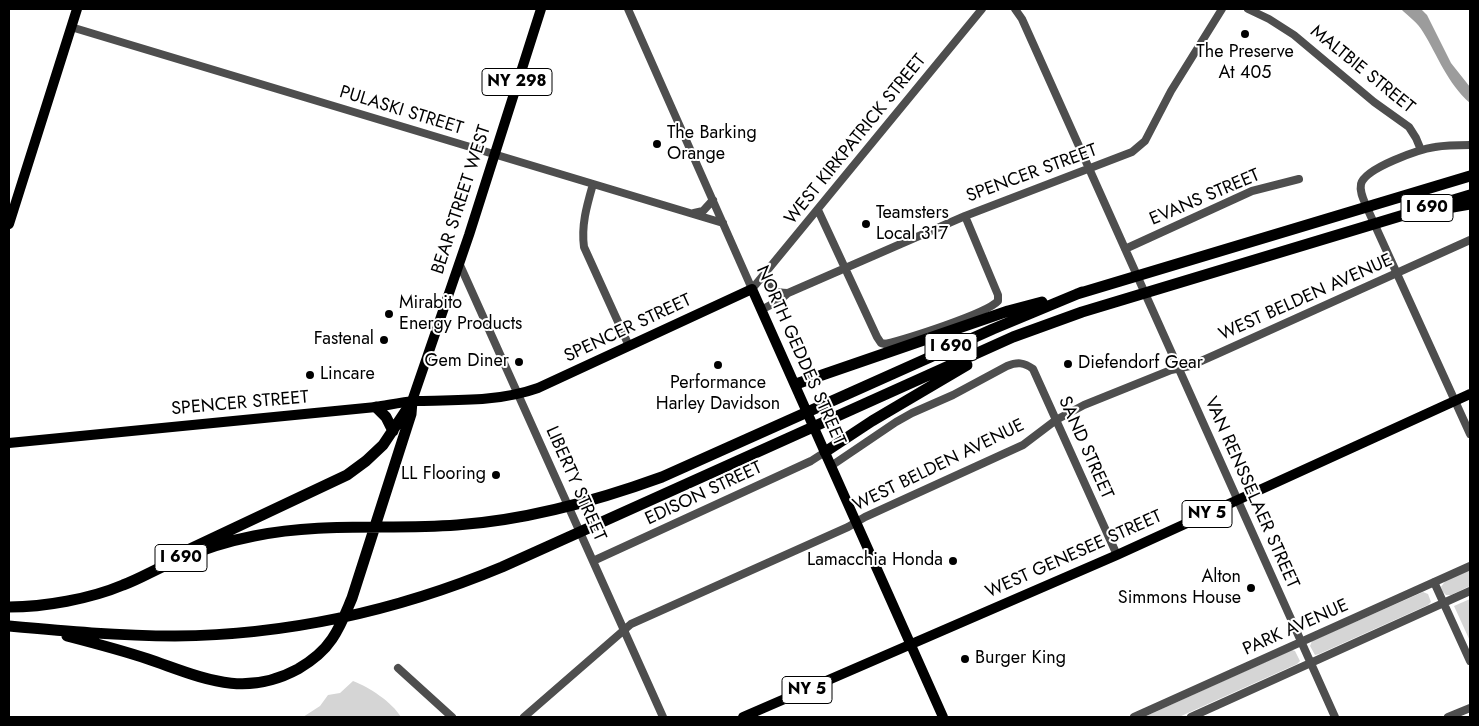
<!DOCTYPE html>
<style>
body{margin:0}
#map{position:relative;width:1479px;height:726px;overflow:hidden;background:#fff;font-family:Jost,sans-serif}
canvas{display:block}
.frame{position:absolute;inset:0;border:10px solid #000;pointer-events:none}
</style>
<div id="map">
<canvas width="1479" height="726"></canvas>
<div class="frame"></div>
</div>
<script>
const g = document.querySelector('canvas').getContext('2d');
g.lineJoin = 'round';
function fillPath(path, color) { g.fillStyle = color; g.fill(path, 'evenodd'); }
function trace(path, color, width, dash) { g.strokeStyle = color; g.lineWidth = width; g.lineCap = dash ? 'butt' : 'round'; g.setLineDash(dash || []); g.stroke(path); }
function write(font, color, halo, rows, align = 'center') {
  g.font = font + ' Jost,sans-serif'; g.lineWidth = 4; g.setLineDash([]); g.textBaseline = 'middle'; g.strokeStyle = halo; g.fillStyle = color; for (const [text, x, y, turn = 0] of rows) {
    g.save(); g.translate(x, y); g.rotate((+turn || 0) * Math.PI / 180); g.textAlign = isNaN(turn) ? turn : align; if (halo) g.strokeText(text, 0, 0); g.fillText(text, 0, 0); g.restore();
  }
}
fillPath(new Path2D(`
 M 1470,570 L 1470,586 L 1451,595 L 1446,595 L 1443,592 L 1441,587 L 1446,580 Z
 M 1423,592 L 1428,594 L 1431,602 L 1428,605 L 1319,654 L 1315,655 L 1310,646 L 1312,641 Z
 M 1470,599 L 1470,641 L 1454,606 Z
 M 1292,650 L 1295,651 L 1300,661 L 1297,664 L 1179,717 L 1144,717 Z
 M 353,681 C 369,687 392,702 401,717 L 303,717 L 320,706 L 328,695 L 340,693 Z`), '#d5d5d5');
fillPath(new Path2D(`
 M 1401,9 L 1421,9 L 1427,15 L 1451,63 L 1470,87 L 1470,103 C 1447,83 1438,56 1423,32 C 1418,23 1408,16 1401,9 Z`), '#9c9c9c');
trace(new Path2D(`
 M 628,9 L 752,289 L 982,9
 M 1015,9 L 1022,19 L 1335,717
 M 1248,9 L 1269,19 L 1294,35 L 1374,102 L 1409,127 L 1416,138 L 1421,150
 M 71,27 L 723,223
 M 1470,145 C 1459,145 1447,145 1435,147 C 1420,149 1365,168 1361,184 C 1359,193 1365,202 1368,210 L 1470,434
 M 593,184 C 587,205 581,225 584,247 L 629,346
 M 818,210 L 877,337 L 881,343 L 885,344 C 906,339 986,314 998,301 L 998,295 L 965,216
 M 694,213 L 703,211 L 713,200
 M 1125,249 L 1252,191 L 1299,179
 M 459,263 L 663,717
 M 764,275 C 769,289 773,293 788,293
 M 761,310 L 780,300 L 788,293 L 965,216 L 1132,152 L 1145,141 L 1171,91 L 1222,9
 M 831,466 L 896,422 L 912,413 L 953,395 L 1007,366 C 1017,362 1024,362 1033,369 L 1117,555
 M 593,561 L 811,461 L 825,452
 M 1434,582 L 1470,661
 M 398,668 L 452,717
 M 524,717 L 631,624 L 848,527 L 865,517 L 1023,445 L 1056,420 L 1084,405 L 1171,370 L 1190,366 L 1217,354 L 1470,240
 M 1134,717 L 1470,566
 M 1191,717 L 1470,591
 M 1448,717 L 1470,708`), '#4e4e4e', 8);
trace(new Path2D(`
 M 9,224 L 77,9
 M 412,401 L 469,235 L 541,9
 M 9,443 L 376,407 C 389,405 402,402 415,401 C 455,400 499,402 538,388 L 752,289 L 943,717
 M 743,717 L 1117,555 L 1470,394`), '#000', 10);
trace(new Path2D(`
 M 1447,208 L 1470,204
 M 1077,294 L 1470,176
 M 796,384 L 1008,311 L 1042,302
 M 376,407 L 386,417 L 393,431
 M 825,452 L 872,421 L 967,365
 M 190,549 L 347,475 L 366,461 L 383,445 L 411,403
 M 9,607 C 44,607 90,599 123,585 C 142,578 159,567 178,560 C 202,549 228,541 254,536 C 323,522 388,530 457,525 C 528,520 596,501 662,477 L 993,329 L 1082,292
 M 9,626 C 64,631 119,636 175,636 C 287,635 399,610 502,567 L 1013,337 L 1082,312 L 1470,195
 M 67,636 C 94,643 121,650 148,659 C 201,677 243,699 298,669 C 310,662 324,651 332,639 C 341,626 346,612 352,598 L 411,414 L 412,401`), '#000', 11);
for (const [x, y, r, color] of [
 [1245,34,5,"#000"],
 [657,144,5,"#000"],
 [866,224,5,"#000"],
 [389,314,5,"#000"],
 [384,340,5,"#000"],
 [519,362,5,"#000"],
 [1068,364,5,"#000"],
 [718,365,5,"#000"],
 [310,375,5,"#000"],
 [496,475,5,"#000"],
 [953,561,5,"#000"],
 [1251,588,5,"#000"],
 [965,659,5,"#000"]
]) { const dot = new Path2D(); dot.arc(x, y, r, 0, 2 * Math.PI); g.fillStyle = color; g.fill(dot); trace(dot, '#fff', 2); }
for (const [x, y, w] of [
 [517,82,70],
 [1427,208,52],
 [951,347,52],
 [1207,514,50],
 [181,558,52],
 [807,690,50]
]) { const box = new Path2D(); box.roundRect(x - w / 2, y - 13.5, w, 27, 4); g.fillStyle = '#fff'; g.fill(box); trace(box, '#000', 1); }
write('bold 16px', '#000', null, [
 ["NY 298",517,82],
 ["I 690",1427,208],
 ["I 690",951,347],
 ["NY 5",1207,514],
 ["I 690",181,558],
 ["NY 5",807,690]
]);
write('18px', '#000', '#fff', [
 ["The Preserve",1245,53,"center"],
 ["At 405",1245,74,"center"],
 ["The Barking",667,134],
 ["Orange",667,155],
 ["Teamsters",876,214],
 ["Local 317",876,235],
 ["Mirabito",399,304],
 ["Energy Products",399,325],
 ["Fastenal",374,340,"right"],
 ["Gem Diner",509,362,"right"],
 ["Diefendorf Gear",1078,364],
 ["Lincare",320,375],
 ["Performance",718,384,"center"],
 ["Harley Davidson",718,405,"center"],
 ["LL Flooring",486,475,"right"],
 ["Lamacchia Honda",943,561,"right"],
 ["Alton",1241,578,"right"],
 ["Simmons House",1241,599,"right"],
 ["Burger King",975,659]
], 'left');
write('18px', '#000', '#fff', [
 ["MALTBIE STREET",1362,70,39],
 ["PULASKI STREET",401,111,17],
 ["WEST KIRKPATRICK STREET",856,140,-51],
 ["SPENCER STREET",1032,174,-20],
 ["EVANS STREET",1205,198,-23],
 ["BEAR STREET WEST",462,200,-72],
 ["WEST BELDEN AVENUE",1306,298,-24],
 ["SPENCER STREET",628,329,-25],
 ["NORTH GEDDES STREET",800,356,66],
 ["SPENCER STREET",240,404,-5],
 ["SAND STREET",1085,448,66],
 ["WEST BELDEN AVENUE",939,466,-26],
 ["LIBERTY STREET",575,484,66],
 ["VAN RENSSELAER STREET",1251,493,66],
 ["EDISON STREET",704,494,-25],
 ["WEST GENESEE STREET",1074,555,-24],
 ["PARK AVENUE",1296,628,-24]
]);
</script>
